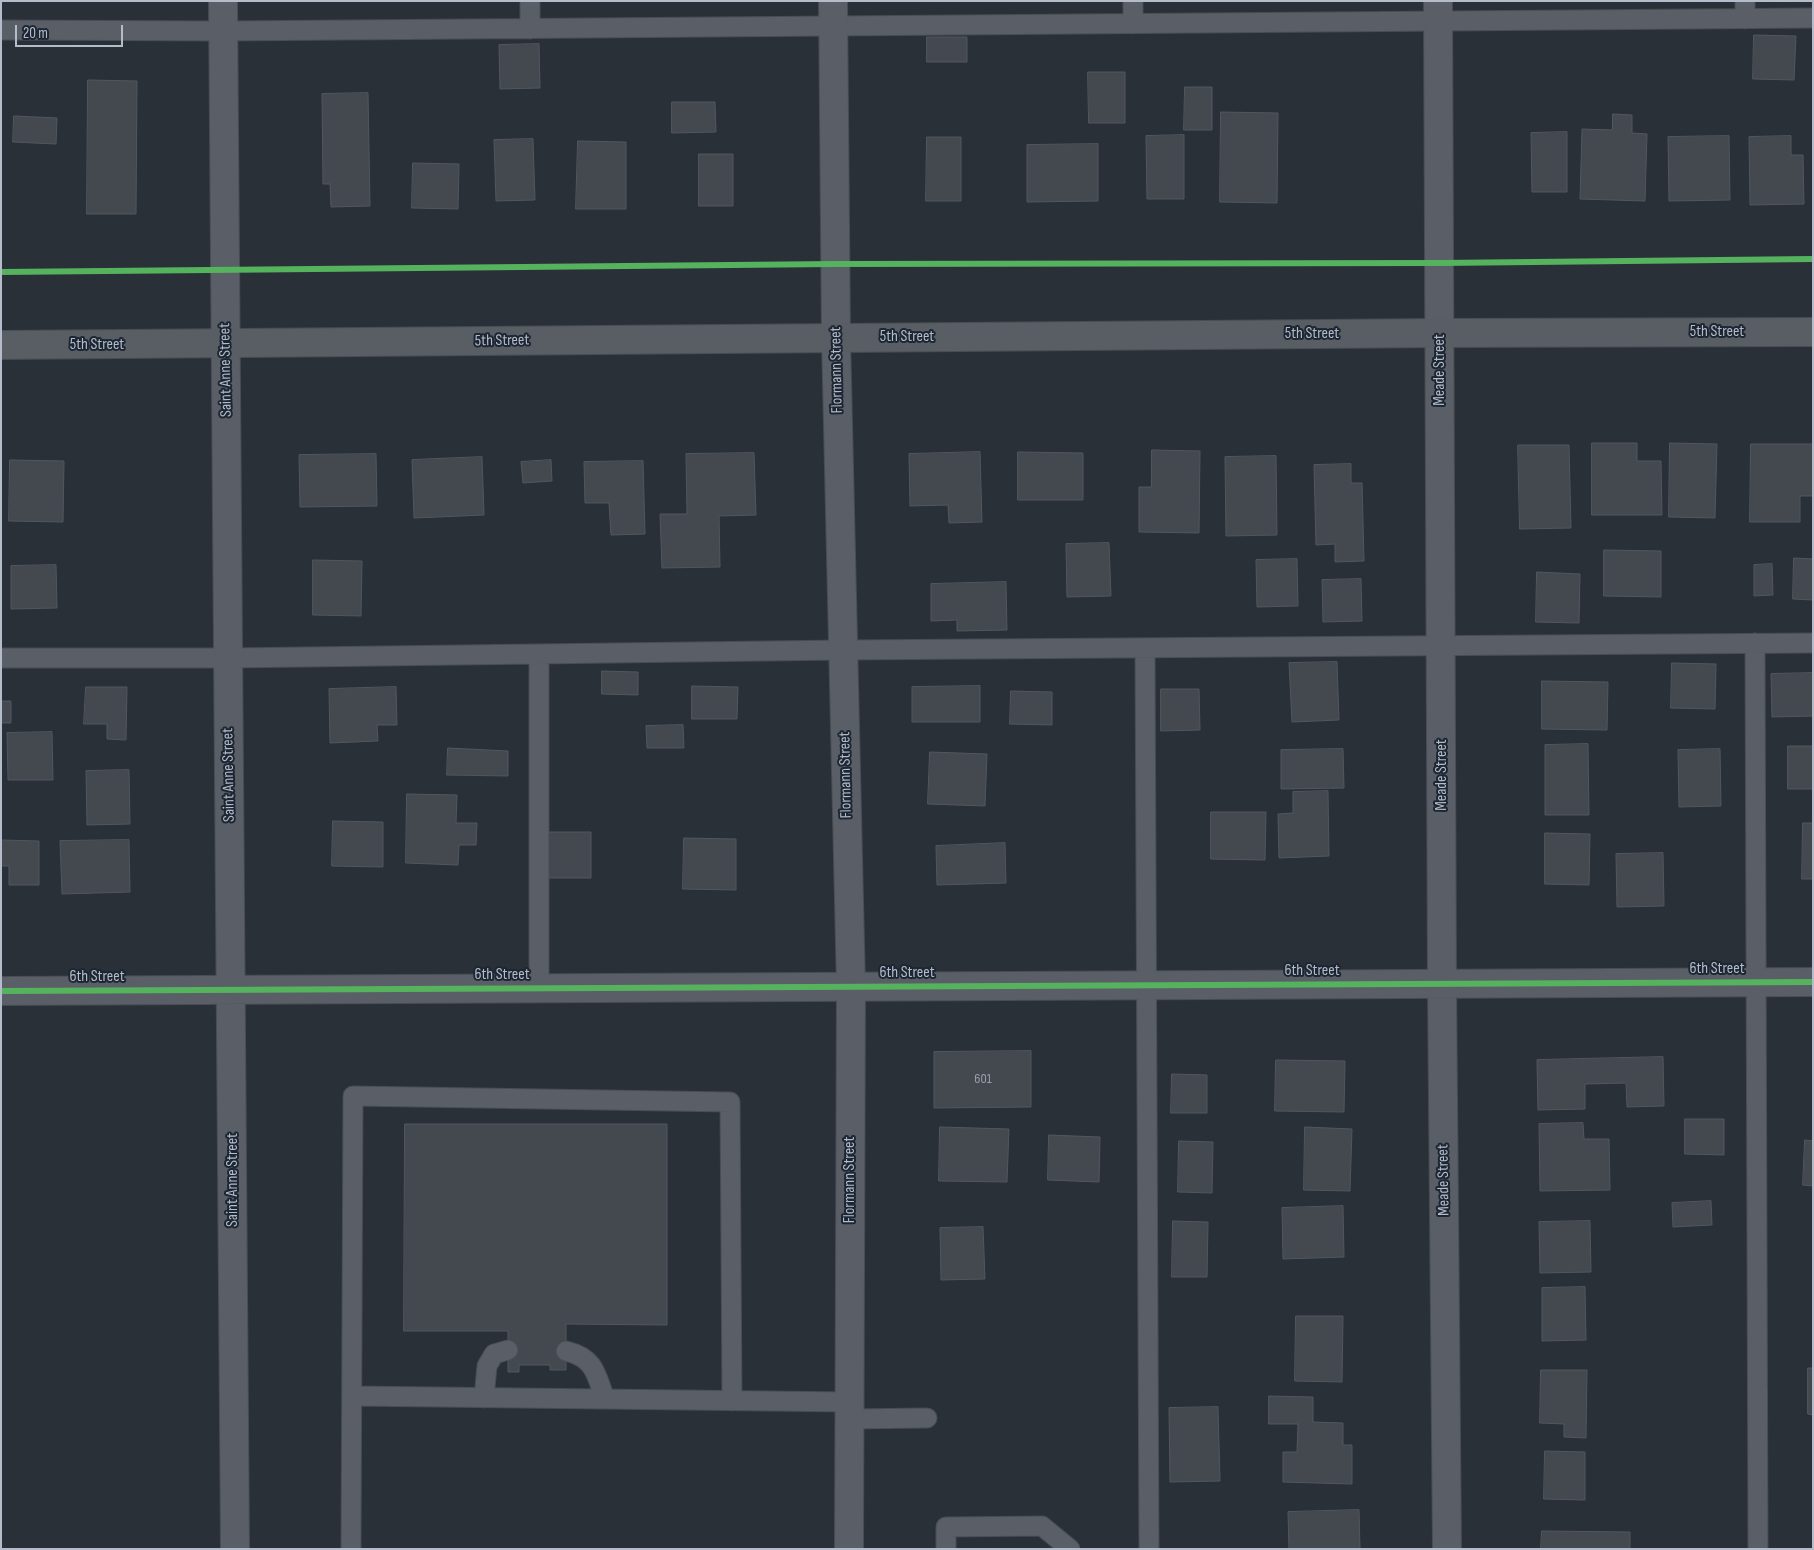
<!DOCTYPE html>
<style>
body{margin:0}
#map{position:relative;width:1814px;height:1550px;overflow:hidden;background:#2a3038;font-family:"Sofia Sans Condensed",sans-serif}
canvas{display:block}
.frame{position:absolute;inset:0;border:2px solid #b4bcc9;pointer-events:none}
.scale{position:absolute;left:15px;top:25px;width:108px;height:22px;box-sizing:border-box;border:2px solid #b4bcc9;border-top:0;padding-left:6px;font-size:15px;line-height:18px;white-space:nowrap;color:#b4bcc9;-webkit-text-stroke:4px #1d2633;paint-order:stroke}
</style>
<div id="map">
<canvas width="1814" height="1550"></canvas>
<div class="frame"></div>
<div class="scale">20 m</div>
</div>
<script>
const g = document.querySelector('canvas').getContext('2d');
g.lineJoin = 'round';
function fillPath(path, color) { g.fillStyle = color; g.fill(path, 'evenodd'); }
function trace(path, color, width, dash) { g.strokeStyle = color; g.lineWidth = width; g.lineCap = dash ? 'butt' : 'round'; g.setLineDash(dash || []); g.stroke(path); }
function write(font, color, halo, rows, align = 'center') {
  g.font = font + ' "Sofia Sans Condensed",sans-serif'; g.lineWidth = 4; g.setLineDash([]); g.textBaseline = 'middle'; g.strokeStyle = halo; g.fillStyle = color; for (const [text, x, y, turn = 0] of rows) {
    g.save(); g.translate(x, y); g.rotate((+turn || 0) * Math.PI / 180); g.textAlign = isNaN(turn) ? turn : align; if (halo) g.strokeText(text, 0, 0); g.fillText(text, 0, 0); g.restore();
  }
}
const building = new Path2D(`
 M 1754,35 L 1796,36 L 1794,80 L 1753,79 Z
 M 927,37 L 967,37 L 967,62 L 927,62 Z
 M 539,44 L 540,88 L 500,89 L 499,45 Z
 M 1088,72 L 1125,72 L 1125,123 L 1089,123 Z
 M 88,80 L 137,81 L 136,214 L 87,214 Z
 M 1185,87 L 1212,87 L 1212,130 L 1184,130 Z
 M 368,93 L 370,206 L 331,207 L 330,184 L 323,184 L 322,94 Z
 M 672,102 L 715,102 L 716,132 L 672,133 Z
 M 1221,112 L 1278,113 L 1277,203 L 1220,202 Z
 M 1613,114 L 1632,115 L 1632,133 L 1647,134 L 1645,201 L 1580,199 L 1582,129 L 1612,130 Z
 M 14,116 L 57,118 L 56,144 L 13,142 Z
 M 1567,132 L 1567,192 L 1532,192 L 1531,133 Z
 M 1184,135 L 1184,199 L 1147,199 L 1146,136 Z
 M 1729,136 L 1730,200 L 1669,201 L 1668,137 Z
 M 1791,136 L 1791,155 L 1803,155 L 1804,204 L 1750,205 L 1749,137 Z
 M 927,137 L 961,137 L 961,201 L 926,201 Z
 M 533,139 L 535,200 L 496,201 L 494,140 Z
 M 578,141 L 626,142 L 626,209 L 576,209 Z
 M 1098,144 L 1098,201 L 1027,202 L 1027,145 Z
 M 699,154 L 733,154 L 733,206 L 699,206 Z
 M 413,163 L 459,164 L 458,209 L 412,208 Z
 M 1592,443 L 1637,443 L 1637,461 L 1661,461 L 1662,515 L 1592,515 Z
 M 1670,443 L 1717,444 L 1715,518 L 1669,517 Z
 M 1751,444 L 1813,444 L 1813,496 L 1800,496 L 1800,522 L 1750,522 Z
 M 1518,445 L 1569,445 L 1571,528 L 1520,529 Z
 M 1152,450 L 1200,451 L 1199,533 L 1139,532 L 1139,487 L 1151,487 Z
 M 980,452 L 982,522 L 949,523 L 948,505 L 910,506 L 909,454 Z
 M 1018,452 L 1083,453 L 1083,500 L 1018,500 Z
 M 754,453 L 756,515 L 719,516 L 720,567 L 662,568 L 660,514 L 687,514 L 686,454 Z
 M 376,454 L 377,506 L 300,507 L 299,455 Z
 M 1276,456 L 1277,535 L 1226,536 L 1225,457 Z
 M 482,457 L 484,515 L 414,518 L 412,460 Z
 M 10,460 L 64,461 L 63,522 L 9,521 Z
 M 551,460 L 552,481 L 523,483 L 521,462 Z
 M 643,461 L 645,534 L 611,535 L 609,503 L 585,503 L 584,462 Z
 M 1351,464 L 1351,483 L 1362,483 L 1364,561 L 1335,562 L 1335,544 L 1316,545 L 1314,465 Z
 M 1109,543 L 1111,596 L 1067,597 L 1066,544 Z
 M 1604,550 L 1661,551 L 1661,597 L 1604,596 Z
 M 1794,558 L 1813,559 L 1813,600 L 1793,599 Z
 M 1297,559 L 1298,606 L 1257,607 L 1256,560 Z
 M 313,560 L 362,561 L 361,616 L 313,615 Z
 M 1772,564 L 1773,595 L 1754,596 L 1754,565 Z
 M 56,565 L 57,608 L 11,609 L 11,566 Z
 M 1537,572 L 1580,574 L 1579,623 L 1536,622 Z
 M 1361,579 L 1362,621 L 1323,622 L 1322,580 Z
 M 1006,582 L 1007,630 L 957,631 L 957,620 L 931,621 L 931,584 Z
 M 1337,662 L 1339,720 L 1292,722 L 1289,663 Z
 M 1672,663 L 1716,664 L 1715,709 L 1671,708 Z
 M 602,671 L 638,672 L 638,695 L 602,694 Z
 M 1813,673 L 1813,716 L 1772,717 L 1771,674 Z
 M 1542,681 L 1608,682 L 1607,730 L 1542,729 Z
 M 692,686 L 738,687 L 737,719 L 692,719 Z
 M 980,686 L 980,722 L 912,722 L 912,687 Z
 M 86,687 L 127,687 L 126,740 L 107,739 L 107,724 L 84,724 Z
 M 396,687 L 397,725 L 377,725 L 378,741 L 330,743 L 329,689 Z
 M 1161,689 L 1199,689 L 1200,730 L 1161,731 Z
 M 1011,691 L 1052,692 L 1052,725 L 1010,724 Z
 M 1,701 L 11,701 L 11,723 L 1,723 Z
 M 683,725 L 684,748 L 647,748 L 646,726 Z
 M 52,732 L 53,780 L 8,780 L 7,733 Z
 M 1588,744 L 1589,815 L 1545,815 L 1545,745 Z
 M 1788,746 L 1813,746 L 1813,789 L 1788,789 Z
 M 448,748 L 508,751 L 508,776 L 447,775 Z
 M 1343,749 L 1344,788 L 1281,789 L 1281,750 Z
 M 1720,749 L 1721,806 L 1679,807 L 1678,750 Z
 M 930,752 L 987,754 L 985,806 L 928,804 Z
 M 129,770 L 130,824 L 87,825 L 86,771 Z
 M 1328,791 L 1329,856 L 1279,858 L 1278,814 L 1293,813 L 1293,792 Z
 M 407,794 L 457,795 L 456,823 L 477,823 L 476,845 L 459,845 L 458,865 L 406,863 Z
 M 1211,812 L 1266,812 L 1265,860 L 1211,859 Z
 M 333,821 L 383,822 L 383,867 L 332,866 Z
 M 1803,823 L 1813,823 L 1813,879 L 1802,879 Z
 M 548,832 L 591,832 L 591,878 L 548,878 Z
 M 1545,833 L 1590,834 L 1589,885 L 1545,884 Z
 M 684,838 L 736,839 L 736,890 L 683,889 Z
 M 1,840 L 39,841 L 39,885 L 9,885 L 9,866 L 1,866 Z
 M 129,840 L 130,892 L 62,894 L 60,841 Z
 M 1005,843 L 1006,883 L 937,885 L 936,846 Z
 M 1663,853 L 1664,906 L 1617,907 L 1616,854 Z
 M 1031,1051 L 1031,1107 L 934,1108 L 934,1052 Z
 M 1663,1057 L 1664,1106 L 1627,1107 L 1626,1083 L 1585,1084 L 1585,1109 L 1538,1110 L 1537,1060 Z
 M 1276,1060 L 1345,1061 L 1344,1112 L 1275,1111 Z
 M 1172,1074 L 1207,1075 L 1207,1113 L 1171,1113 Z
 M 1685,1119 L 1724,1119 L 1724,1155 L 1685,1154 Z
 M 1583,1123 L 1584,1139 L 1609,1139 L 1610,1190 L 1540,1191 L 1539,1124 Z
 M 405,1124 L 667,1124 L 667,1325 L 566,1324 L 566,1370 L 550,1370 L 550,1365 L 519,1365 L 519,1372 L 508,1372 L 508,1331 L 404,1331 Z
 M 940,1127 L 1009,1129 L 1007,1182 L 939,1181 Z
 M 1305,1127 L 1352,1129 L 1350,1191 L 1304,1190 Z
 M 1049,1135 L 1100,1137 L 1099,1182 L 1048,1180 Z
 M 1805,1140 L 1813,1141 L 1813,1186 L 1803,1185 Z
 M 1179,1141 L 1213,1142 L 1212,1193 L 1178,1192 Z
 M 1711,1201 L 1712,1225 L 1673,1227 L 1672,1203 Z
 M 1343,1206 L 1344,1257 L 1283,1259 L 1282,1208 Z
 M 1173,1221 L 1208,1222 L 1207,1277 L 1172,1277 Z
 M 1590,1221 L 1591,1272 L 1540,1273 L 1539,1222 Z
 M 983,1227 L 985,1279 L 941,1280 L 940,1228 Z
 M 1585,1287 L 1586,1340 L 1542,1341 L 1542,1288 Z
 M 1296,1316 L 1343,1316 L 1342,1382 L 1295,1381 Z
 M 1808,1368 L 1813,1368 L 1813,1415 L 1808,1414 Z
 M 1541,1370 L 1587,1370 L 1586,1438 L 1564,1437 L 1564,1424 L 1540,1423 Z
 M 1269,1396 L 1313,1397 L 1313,1422 L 1343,1423 L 1343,1445 L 1352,1445 L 1352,1484 L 1283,1482 L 1283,1452 L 1297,1452 L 1298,1424 L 1269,1424 Z
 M 1218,1407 L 1220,1481 L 1170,1482 L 1169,1408 Z
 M 1545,1451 L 1585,1452 L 1585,1500 L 1544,1499 Z
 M 1359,1510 L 1360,1549 L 1289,1549 L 1288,1512 Z
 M 1542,1531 L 1630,1532 L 1630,1549 L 1541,1549 Z`);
fillPath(building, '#444950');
trace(building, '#52575f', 1);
const service = new Path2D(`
 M 530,1 L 530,29
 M 1133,1 L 1133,24
 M 1745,1 L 1745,19
 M 1,30 L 223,31 L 1813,18
 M 1755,643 L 1758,1549
 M 1145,648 L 1149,1549
 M 539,654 L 539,989
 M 1,658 L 228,658 L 843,650 L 1813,643
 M 566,1351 C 595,1358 596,1374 605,1399
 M 353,1396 L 850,1402
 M 484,1398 L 487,1366 L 494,1354 L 508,1350
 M 850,1419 L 927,1418
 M 351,1549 L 353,1096 L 730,1102 L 732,1401
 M 946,1549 L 946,1527 L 1042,1526 L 1070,1549`);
const minor = new Path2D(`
 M 223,1 L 235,1549
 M 833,1 L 836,338
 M 1438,1 L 1442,984 L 1447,1549
 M 1,991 L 1813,982`);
const tertiary = new Path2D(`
 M 836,338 L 851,987 L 849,1549`);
const secondary = new Path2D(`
 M 1,345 L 1440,333 L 1813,332`);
trace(service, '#484c53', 21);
trace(minor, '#484c53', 30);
trace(tertiary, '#484c53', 30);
trace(secondary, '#484c53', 30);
trace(service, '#5a5e66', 19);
trace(minor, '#5a5e66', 28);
trace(tertiary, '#5a5e66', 28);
trace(secondary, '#595d64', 28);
trace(new Path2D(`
 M 1,272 L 835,264 L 1440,263 L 1813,259
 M 1,991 L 1813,982`), '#56b35d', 6);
write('14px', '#989fab', null, [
 ["601",983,1079]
]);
write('16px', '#b4bcc9', '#1d2633', [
 ["5th Street",1717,332],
 ["5th Street",1312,334],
 ["5th Street",907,337],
 ["5th Street",502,341,-1],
 ["5th Street",97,345],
 ["Saint Anne Street",226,370,-91],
 ["Flormann Street",837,370,-91],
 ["Meade Street",1440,370,-90],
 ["Saint Anne Street",229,775,-91],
 ["Flormann Street",846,775,-91],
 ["Meade Street",1442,775,-90],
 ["6th Street",1717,969],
 ["6th Street",1312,971],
 ["6th Street",907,973],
 ["6th Street",502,975],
 ["6th Street",97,977],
 ["Saint Anne Street",233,1180,-90],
 ["Flormann Street",850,1180,-90],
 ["Meade Street",1444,1180,-91]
]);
</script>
